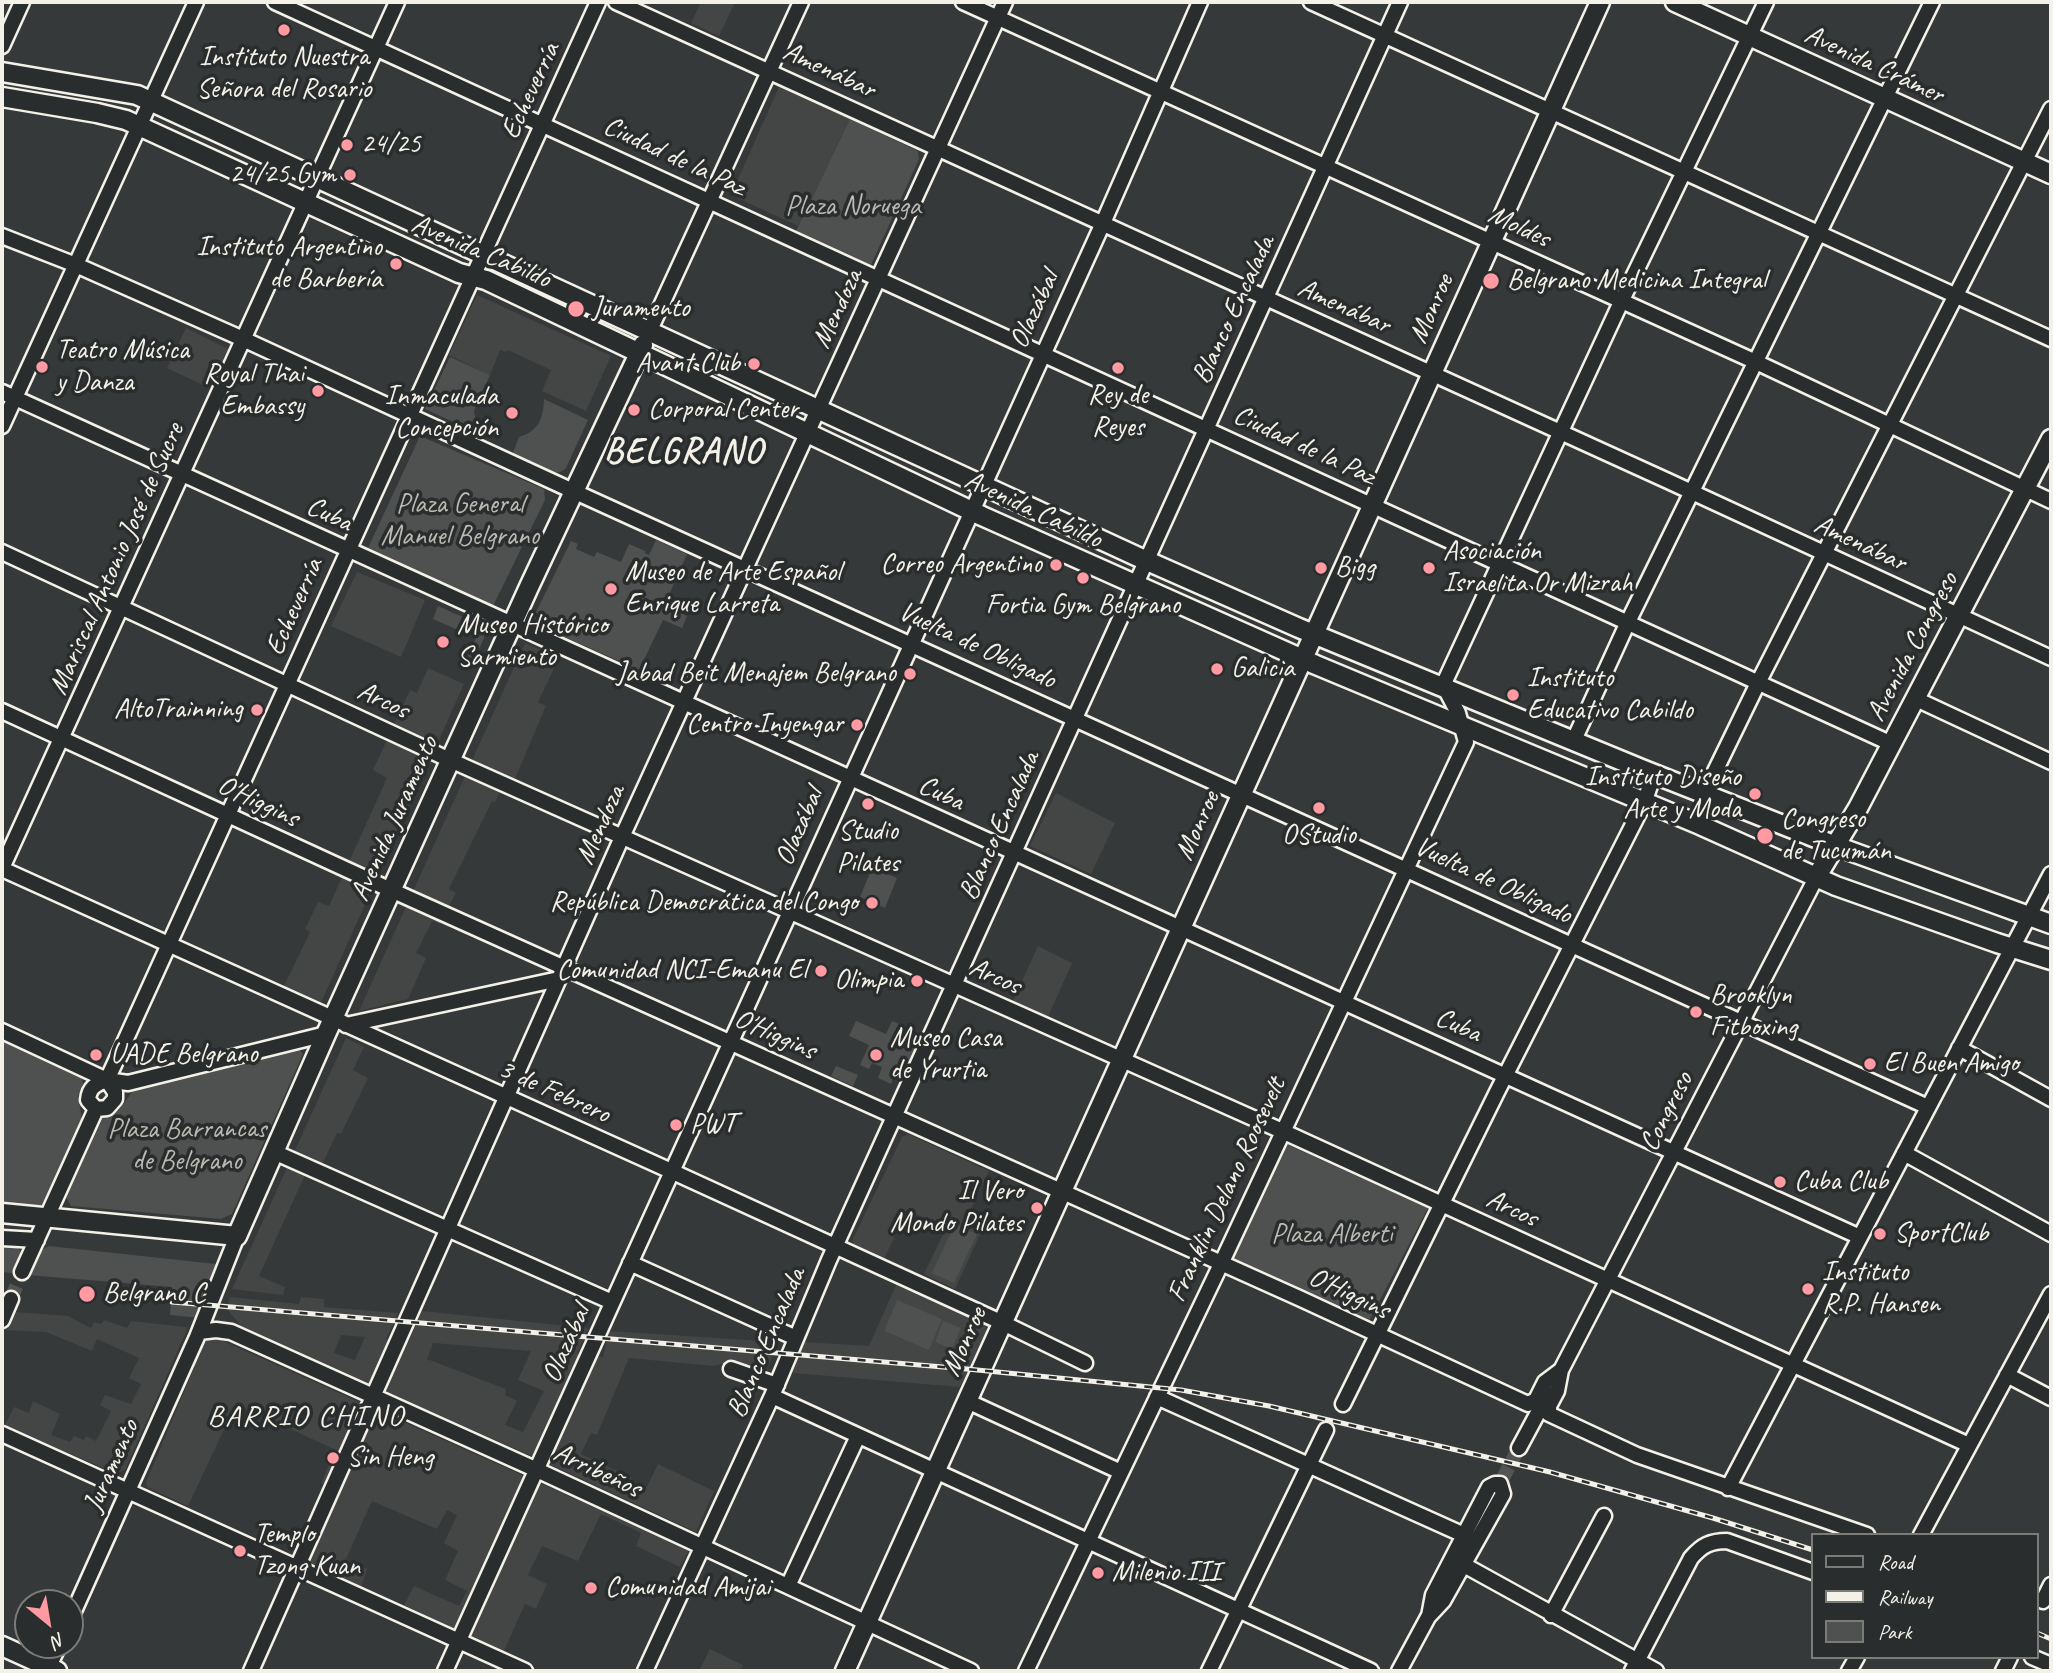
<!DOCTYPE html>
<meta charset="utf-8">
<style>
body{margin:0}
#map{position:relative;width:2053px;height:1673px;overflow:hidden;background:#363939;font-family:Caveat,sans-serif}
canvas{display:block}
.frame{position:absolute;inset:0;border:4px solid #f4f1e8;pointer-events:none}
.legend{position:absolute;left:1811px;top:1533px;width:228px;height:126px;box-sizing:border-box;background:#2a2d2e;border:2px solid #7b7b78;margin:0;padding:9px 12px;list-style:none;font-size:21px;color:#f4f1e8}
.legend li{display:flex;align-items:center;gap:14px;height:35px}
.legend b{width:35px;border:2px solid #7b7b78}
.north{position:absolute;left:14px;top:1589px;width:70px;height:70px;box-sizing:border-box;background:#2a2d2e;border:2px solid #7b7b78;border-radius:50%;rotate:150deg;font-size:19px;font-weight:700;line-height:28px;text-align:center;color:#f4f1e8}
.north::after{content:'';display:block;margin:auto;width:24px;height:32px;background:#ff9aa2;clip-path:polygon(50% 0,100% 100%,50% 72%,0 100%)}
</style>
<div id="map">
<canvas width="2053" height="1673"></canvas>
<div class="frame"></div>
<ul class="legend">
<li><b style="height:9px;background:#2a2d2e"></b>Road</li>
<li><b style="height:9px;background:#f4f1e8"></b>Railway</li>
<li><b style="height:19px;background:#4e514f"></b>Park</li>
</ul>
<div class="north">N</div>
</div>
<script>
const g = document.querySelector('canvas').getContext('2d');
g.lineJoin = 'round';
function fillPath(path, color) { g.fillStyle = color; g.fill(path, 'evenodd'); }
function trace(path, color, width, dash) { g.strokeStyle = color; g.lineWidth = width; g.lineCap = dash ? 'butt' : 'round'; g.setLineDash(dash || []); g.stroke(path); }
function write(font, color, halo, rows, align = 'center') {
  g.font = font + ' Caveat,sans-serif'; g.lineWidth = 7; g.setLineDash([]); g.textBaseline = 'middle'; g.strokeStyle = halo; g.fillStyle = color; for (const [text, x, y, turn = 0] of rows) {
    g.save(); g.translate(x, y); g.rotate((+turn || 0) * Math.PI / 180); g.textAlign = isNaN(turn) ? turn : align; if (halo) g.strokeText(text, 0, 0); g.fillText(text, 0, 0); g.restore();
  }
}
fillPath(new Path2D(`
 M 701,2 L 735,2 L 719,36 L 691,23 Z
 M 779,87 L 850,119 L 798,226 L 731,195 Z
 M 477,295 L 611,356 L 586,411 L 542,391 L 551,370 L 508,350 L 506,352 L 500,350 L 490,375 L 449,355 Z
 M 186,328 L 228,349 L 209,388 L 167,368 Z
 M 357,572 L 425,600 L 401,657 L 331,626 Z
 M 525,643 L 559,658 L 538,702 L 546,706 L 508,795 L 500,792 L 495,802 L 492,801 L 449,889 L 456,893 L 440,924 L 432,921 L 416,953 L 426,958 L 408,999 L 359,1011 Z
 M 428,668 L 464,684 L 319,1007 L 282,990 L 310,932 L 305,929 L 318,902 L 329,906 L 387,778 L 373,770 L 410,690 L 417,693 Z
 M 1056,793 L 1115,823 L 1091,874 L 1030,846 Z
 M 1038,946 L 1072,963 L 1047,1019 L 1012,1003 Z
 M 346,1038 L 364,1047 L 353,1070 L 368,1078 L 341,1134 L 337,1133 L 315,1179 L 305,1175 L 259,1276 L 285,1287 L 283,1295 L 232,1289 Z
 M 908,1134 L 989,1171 L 964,1224 L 981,1232 L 955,1289 L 924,1274 L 946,1228 L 907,1210 L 884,1259 L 854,1245 L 852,1241 L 902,1137 Z
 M 896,1285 L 985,1325 L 987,1331 L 960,1387 L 793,1373 L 804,1342 L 869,1346 Z
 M 230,1297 L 299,1304 L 301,1297 L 324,1299 L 324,1307 L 398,1313 L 386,1339 L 409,1341 L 422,1311 L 588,1328 L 577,1354 L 603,1357 L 609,1331 L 778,1342 L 768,1367 L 730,1362 L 713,1366 L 629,1358 L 597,1435 L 591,1433 L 581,1454 L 632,1478 L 628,1487 L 644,1493 L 658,1464 L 714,1491 L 696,1532 L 532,1456 L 240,1329 L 241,1326 L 227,1309 ZM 341,1335 L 365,1337 L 355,1360 L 334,1353 ZM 433,1343 L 531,1351 L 518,1380 L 544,1391 L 523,1432 L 505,1425 L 517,1401 L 505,1395 L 506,1389 L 427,1359 Z
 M 2,1311 L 68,1316 L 91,1328 L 94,1322 L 101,1324 L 104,1320 L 127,1328 L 131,1321 L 186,1327 L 187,1330 L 125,1470 L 117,1473 L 4,1427 L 14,1407 L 29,1413 L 33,1401 L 60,1414 L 51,1435 L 70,1442 L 74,1436 L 84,1440 L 86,1436 L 96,1441 L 111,1411 L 100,1405 L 105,1395 L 131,1404 L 141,1384 L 129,1378 L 139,1358 L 97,1339 L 92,1351 L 46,1332 L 2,1330 Z
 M 211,1336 L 232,1345 L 689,1550 L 680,1567 L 636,1546 L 641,1533 L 601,1514 L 578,1561 L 542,1546 L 528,1575 L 547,1584 L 536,1609 L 525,1604 L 503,1653 L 404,1605 L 414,1586 L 459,1606 L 467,1591 L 445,1580 L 458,1551 L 444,1543 L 457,1515 L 447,1510 L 437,1529 L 372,1501 L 346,1559 L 367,1569 L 361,1588 L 308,1563 L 339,1492 L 321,1483 L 336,1450 L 236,1404 L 188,1506 L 147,1487 L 146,1482 L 206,1340 Z
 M 710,1649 L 743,1665 L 740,1671 L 699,1671 Z`), '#434645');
fillPath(new Path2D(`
 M 850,119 L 918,151 L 919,159 L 870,267 L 796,231 Z
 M 450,357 L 490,375 L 474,411 L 478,433 L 425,409 Z
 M 544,399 L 588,420 L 566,468 C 553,482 526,461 512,455 L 519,437 C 539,431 543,419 544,399 Z
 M 420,436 L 544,489 L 545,500 L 493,606 L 368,548 Z
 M 656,540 L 687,554 L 666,602 L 677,608 L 676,611 L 687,616 L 682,628 L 663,620 L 639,670 L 536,624 L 533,618 L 571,541 L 578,544 L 576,549 L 594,557 L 597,552 L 621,562 L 629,544 L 645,551 L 645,553 L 649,555 Z
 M 438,606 L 485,627 L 487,631 L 473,663 L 466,660 L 476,638 L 433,619 Z
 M 872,868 L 897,878 L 885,908 L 860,897 Z
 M 856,1021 L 886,1034 L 892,1021 L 922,1034 L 902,1076 L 895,1074 L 891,1084 L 878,1078 L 882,1067 L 872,1063 L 869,1069 L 860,1065 L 869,1045 L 849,1036 Z
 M 2,1041 L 82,1079 L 83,1084 L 78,1096 L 82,1120 L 48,1198 L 40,1206 L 2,1202 Z
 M 297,1047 L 303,1054 L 232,1214 L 221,1219 L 71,1206 L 66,1197 L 103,1118 L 119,1110 L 135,1088 Z
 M 836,1066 L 858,1075 L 853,1086 L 831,1076 Z
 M 1286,1144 L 1428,1208 L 1369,1321 L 1233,1259 Z
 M 955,1224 L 977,1234 L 954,1283 L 932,1273 Z
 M 2,1244 L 16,1246 L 20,1250 L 21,1254 L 12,1273 L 2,1272 Z
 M 49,1246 L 216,1264 L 219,1264 L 201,1318 L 170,1315 L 172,1287 L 28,1275 L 40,1251 Z
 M 897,1300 L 942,1319 L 929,1350 L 884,1331 Z
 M 943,1321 L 961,1328 L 952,1349 L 935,1342 Z`), '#4e514f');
trace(new Path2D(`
 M 11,1299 L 22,1272
 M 1492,1498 L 1519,1448`), '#525553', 14, [14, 7]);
const minor = new Path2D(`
 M 275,2 L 1892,744
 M 616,2 L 1668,481 L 2051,658
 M 963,2 L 1756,362 L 2051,501
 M 1311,2 L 2051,339
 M 2,46 L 22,2
 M 2,236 L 76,265 L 243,339 L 573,491 L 1928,1107
 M 649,332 L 801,2
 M 2,392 C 619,679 1242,953 1860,1237
 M 2,426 L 196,2
 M 2,552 L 450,760 L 1282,1131 L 1969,1445
 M 1916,699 L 2051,762
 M 2,711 L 391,890 L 1299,1298 L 1528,1404 L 1536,1400 L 1545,1382 L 1561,1370
 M 1574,740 L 1628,622 L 1932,2
 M 1704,794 L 1759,681 L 2051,109
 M 2,868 L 397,2
 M 2,869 L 671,1171 L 1003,1323 L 1085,1363
 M 346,1025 L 559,979
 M 2,1031 L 107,1080 L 128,1083 L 326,1034
 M 1959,1048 L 2051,1099
 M 96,1109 L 88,1100 C 89,1087 96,1084 107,1080 L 114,1065 L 598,2
 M 96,1109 L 107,1108 L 115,1099 L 115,1092 L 107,1080
 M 274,1152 L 612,1302
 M 1904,1153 L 2051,1234
 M 2,1238 L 37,1240
 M 630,1263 L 796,1338
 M 22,1272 L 96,1109
 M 2,1320 L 11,1299
 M 199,1332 L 216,1330 L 231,1332 L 537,1470 L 971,1671
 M 731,1369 L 777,1385
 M 1561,1370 L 1557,1391 L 1549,1406 L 1549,1414 L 1637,1455 L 1867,1535
 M 2007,1375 L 2051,1398
 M 1558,1376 L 1817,876
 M 772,1396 L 1371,1671
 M 1157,1397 L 1464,1535
 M 967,1401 L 1121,1472
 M 1343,1404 L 1497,1092 L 1644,803 L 1654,774
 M 2,1434 L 525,1671
 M 1519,1448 L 1548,1394
 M 1495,1484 L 1500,1484 L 1503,1494 L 1443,1601 L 1429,1616 L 1433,1595 L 1489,1487 Z
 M 1728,1488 L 2051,874
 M 1921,1535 L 2051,1294
 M 1464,1565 L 1656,1671
 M 788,1586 L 858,1436
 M 2043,1601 L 2051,1585
 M 1551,1615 L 1604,1516
 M 70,1620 L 197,1337 L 237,1236
 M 2032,1657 L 2051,1665
 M 47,1671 L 59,1645
 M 251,1671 L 622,837 L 1005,2
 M 445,1671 L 1103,223 L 1200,2
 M 645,1671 L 772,1396 L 829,1260 L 1400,2
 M 1026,1671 L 1221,1264 L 1466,742 L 1458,713 L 1445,688 L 1446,679 L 1621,302 L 1766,2
 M 1209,1671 L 1326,1430
 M 1399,1671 L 1433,1608
 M 1632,1671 L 1691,1558 C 1702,1545 1711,1541 1727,1541 L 1813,1572
 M 1849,1671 L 1857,1657
 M 2003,1671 L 2010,1657`);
const major = new Path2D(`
 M 1675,2 L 2051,174
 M 2,72 L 137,95 L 1136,556 L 1299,628 L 1644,770 L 1836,846 L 2051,924
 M 2,97 L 97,113 L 126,120 L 459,273 L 486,280 L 982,516 L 1316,665 L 1700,825 L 1836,886 L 1997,943 L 2051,960
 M 1817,876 L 1858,808 L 2051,439
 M 2,1213 L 237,1236 L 326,1034 L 529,587 L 643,345
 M 2,1646 L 57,1671
 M 845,1671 L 1600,2`);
trace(minor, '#f4f1e8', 19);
trace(major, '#f4f1e8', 23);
trace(minor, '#2a2d2e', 14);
trace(major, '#2a2d2e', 18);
const rail = new Path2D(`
 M 172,1302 L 967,1369 L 1181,1390 L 1269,1406 L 1550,1472 L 1713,1518 L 1813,1550
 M 2037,1633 L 2051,1639`);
trace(rail, '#f4f1e8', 5);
trace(rail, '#2a2d2e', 2.5, [8]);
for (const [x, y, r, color] of [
 [284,30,7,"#ff9aa2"],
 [347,145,7,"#ff9aa2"],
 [350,175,7,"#ff9aa2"],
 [396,264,7,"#ff9aa2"],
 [1491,281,9,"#ff9aa2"],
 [576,309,9,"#ff9aa2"],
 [754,364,7,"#ff9aa2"],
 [42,367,7,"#ff9aa2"],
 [1118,368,7,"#ff9aa2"],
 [318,391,7,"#ff9aa2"],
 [634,410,7,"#ff9aa2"],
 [512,413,7,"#ff9aa2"],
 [1056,565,7,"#ff9aa2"],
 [1321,568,7,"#ff9aa2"],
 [1429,568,7,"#ff9aa2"],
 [1083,578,7,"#ff9aa2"],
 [611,589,7,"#ff9aa2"],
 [443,642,7,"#ff9aa2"],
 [1217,669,7,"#ff9aa2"],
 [910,674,7,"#ff9aa2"],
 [1513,695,7,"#ff9aa2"],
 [257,710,7,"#ff9aa2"],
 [857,725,7,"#ff9aa2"],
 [1755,794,7,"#ff9aa2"],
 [868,804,7,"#ff9aa2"],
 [1319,808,7,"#ff9aa2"],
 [1765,836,9,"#ff9aa2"],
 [872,903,7,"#ff9aa2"],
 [821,971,7,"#ff9aa2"],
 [917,981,7,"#ff9aa2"],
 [1696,1012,7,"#ff9aa2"],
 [96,1055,7,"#ff9aa2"],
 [876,1055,7,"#ff9aa2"],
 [1870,1064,7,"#ff9aa2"],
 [676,1125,7,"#ff9aa2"],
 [1780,1182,7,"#ff9aa2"],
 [1037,1208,7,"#ff9aa2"],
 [1880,1234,7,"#ff9aa2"],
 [1808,1289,7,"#ff9aa2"],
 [87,1294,9,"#ff9aa2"],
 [333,1458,7,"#ff9aa2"],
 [240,1551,7,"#ff9aa2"],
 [1098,1573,7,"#ff9aa2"],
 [591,1588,7,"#ff9aa2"]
]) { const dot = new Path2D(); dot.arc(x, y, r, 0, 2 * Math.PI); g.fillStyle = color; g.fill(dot); trace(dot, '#2a2d2e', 2.5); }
write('28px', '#f4f1e8', '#2a2d2e', [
 ["Instituto Nuestra",284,58,"center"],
 ["Señora del Rosario",284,90,"center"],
 ["24/25",361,145],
 ["24/25 Gym",336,175,"right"],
 ["Instituto Argentino",382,248,"right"],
 ["de Barbería",382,280,"right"],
 ["Belgrano Medicina Integral",1507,281],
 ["Juramento",592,309],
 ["Teatro Música",56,351],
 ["y Danza",56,383],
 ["Avant Club",740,364,"right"],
 ["Royal Thai",304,375,"right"],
 ["Embassy",304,407,"right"],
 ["Rey de",1118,396,"center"],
 ["Reyes",1118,428,"center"],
 ["Inmaculada",498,397,"right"],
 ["Concepción",498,429,"right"],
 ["Corporal Center",648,410],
 ["Asociación",1443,552],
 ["Israelita Or Mizrah",1443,584],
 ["Correo Argentino",1042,565,"right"],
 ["Bigg",1335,568],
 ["Museo de Arte Español",625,573],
 ["Enrique Larreta",625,605],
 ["Fortia Gym Belgrano",1083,606,"center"],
 ["Museo Histórico",457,626],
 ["Sarmiento",457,658],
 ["Galicia",1231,669],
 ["Jabad Beit Menajem Belgrano",896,674,"right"],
 ["Instituto",1527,679],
 ["Educativo Cabildo",1527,711],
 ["AltoTrainning",243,710,"right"],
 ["Centro Inyengar",843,725,"right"],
 ["Instituto Diseño",1741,778,"right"],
 ["Arte y Moda",1741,810,"right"],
 ["Congreso",1781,820],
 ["de Tucumán",1781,852],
 ["Studio",868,832,"center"],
 ["Pilates",868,864,"center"],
 ["OStudio",1319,836,"center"],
 ["República Democrática del Congo",858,903,"right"],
 ["Comunidad NCI-Emanu El",807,971,"right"],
 ["Olimpia",903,981,"right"],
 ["Brooklyn",1710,996],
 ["Fitboxing",1710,1028],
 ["Museo Casa",890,1039],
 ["de Yrurtia",890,1071],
 ["UADE Belgrano",110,1055],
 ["El Buen Amigo",1884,1064],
 ["PWT",690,1125],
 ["Cuba Club",1794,1182],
 ["Il Vero",1023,1192,"right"],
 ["Mondo Pilates",1023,1224,"right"],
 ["SportClub",1894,1234],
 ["Instituto",1822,1273],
 ["R.P. Hansen",1822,1305],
 ["Belgrano C",103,1294],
 ["Sin Heng",347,1458],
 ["Templo",254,1535],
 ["Tzong Kuan",254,1567],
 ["Milenio III",1112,1573],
 ["Comunidad Amijai",605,1588]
], 'left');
write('28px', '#f4f1e8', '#2a2d2e', [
 ["Avenida Crámer",1874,65,25],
 ["Amenábar",829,71,25],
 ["Echeverría",531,91,-65],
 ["Ciudad de la Paz",674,157,25],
 ["Moldes",1519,227,25],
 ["Avenida Cabildo",481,252,23],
 ["Amenábar",1344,307,24],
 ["Mendoza",838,309,-65],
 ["Monroe",1432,309,-66],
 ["Olazábal",1035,310,-65],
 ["Blanco Encalada",1234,310,-65],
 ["Ciudad de la Paz",1304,446,25],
 ["Avenida Cabildo",1033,510,25],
 ["Cuba",329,515,25],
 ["Amenábar",1860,544,25],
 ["Mariscal Antonio José de Sucre",117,559,-66],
 ["Echeverría",295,607,-66],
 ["Vuelta de Obligado",977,646,25],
 ["Avenida Congreso",1913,647,-62],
 ["Arcos",383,701,25],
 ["Cuba",941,794,25],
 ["O'Higgins",258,802,25],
 ["Avenida Juramento",395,819,-66],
 ["Mendoza",601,825,-66],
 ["Blanco Encalada",1000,826,-66],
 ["Monroe",1198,826,-66],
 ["Olazábal",800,827,-66],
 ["Vuelta de Obligado",1493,881,25],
 ["Arcos",995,977,24],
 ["Cuba",1458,1026,24],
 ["O'Higgins",775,1035,24],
 ["3 de Febrero",554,1092,24],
 ["Congreso",1667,1112,-63],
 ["Franklin Delano Roosevelt",1227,1190,-65],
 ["Arcos",1512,1209,25],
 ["O'Higgins",1349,1294,25],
 ["Monroe",965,1342,-66],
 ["Blanco Encalada",767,1343,-67],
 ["Olazábal",567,1344,-66],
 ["Juramento",112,1466,-66],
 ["Arribeños",597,1471,25]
]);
write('28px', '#bab9b2', '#2a2d2e', [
 ["Plaza Noruega",853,207],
 ["Plaza General",460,505],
 ["Manuel Belgrano",460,537],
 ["Plaza Barrancas",187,1130],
 ["de Belgrano",187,1162],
 ["Plaza Alberti",1332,1235]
]);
g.letterSpacing = '2px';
write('30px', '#f4f1e8', '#2a2d2e', [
 ["BARRIO CHINO",306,1417]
]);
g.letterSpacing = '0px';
g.letterSpacing = '2px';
write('bold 35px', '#f4f1e8', '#2a2d2e', [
 ["BELGRANO",684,453]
]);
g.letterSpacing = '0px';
</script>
